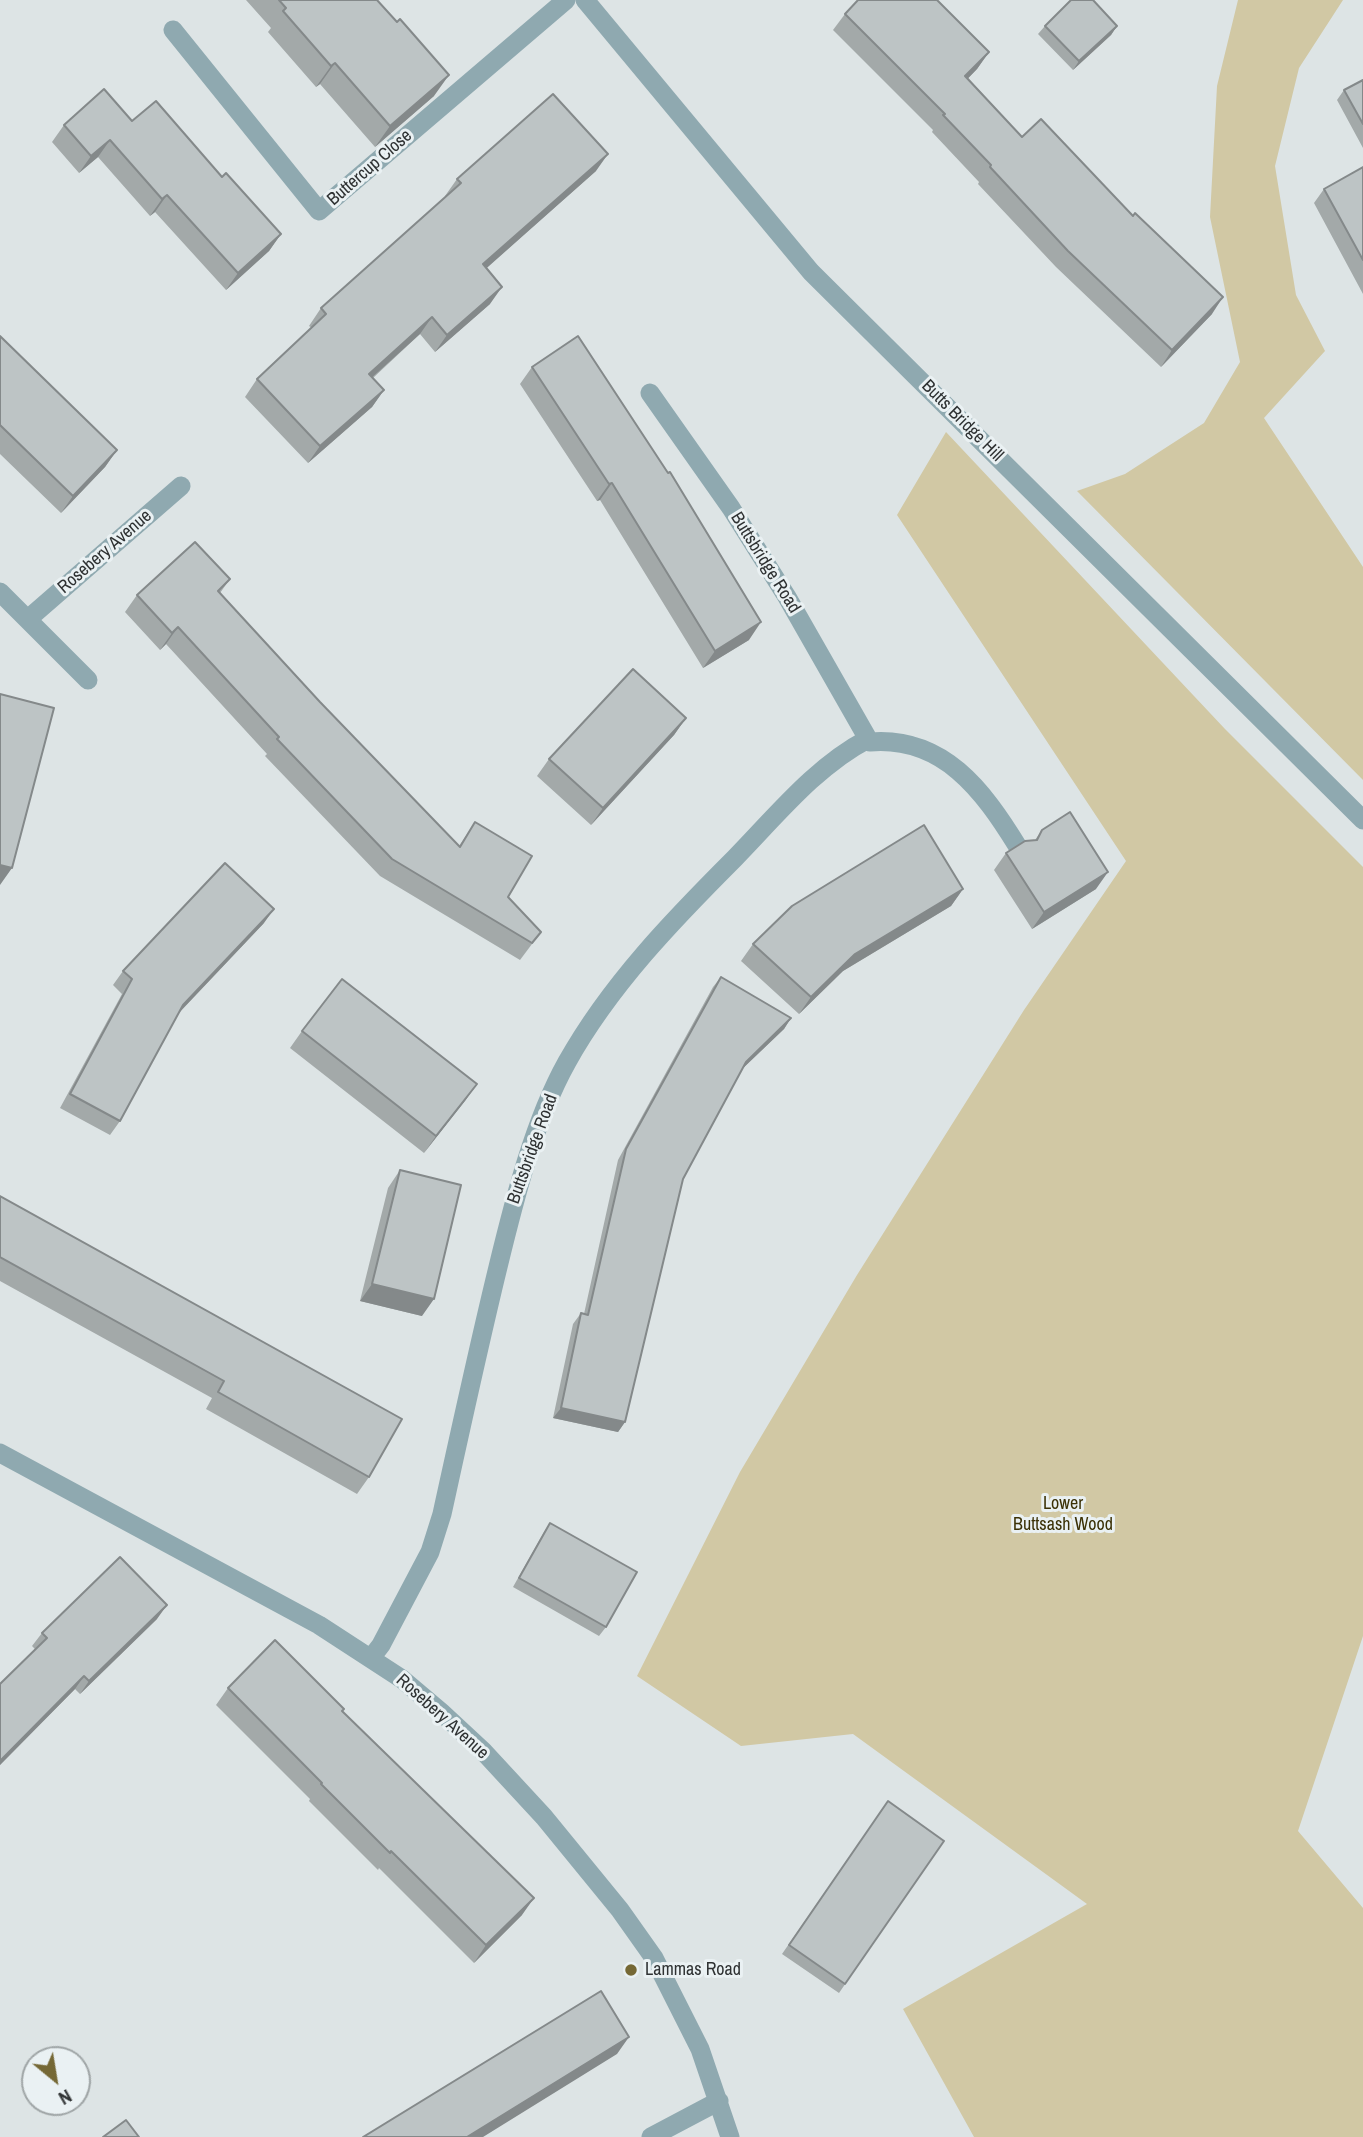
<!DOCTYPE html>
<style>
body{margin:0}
#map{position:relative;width:1363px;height:2137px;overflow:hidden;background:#dde4e5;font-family:"Archivo Narrow",sans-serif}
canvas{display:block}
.north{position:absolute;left:21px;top:2046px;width:70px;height:70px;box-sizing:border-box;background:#eaf1f3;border:2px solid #9fa5a6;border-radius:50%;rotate:150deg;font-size:19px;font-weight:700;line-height:28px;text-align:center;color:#2f3233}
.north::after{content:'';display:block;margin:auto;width:24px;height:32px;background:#756835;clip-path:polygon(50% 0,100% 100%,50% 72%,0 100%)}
</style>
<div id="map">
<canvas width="1363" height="2137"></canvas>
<div class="north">N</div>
</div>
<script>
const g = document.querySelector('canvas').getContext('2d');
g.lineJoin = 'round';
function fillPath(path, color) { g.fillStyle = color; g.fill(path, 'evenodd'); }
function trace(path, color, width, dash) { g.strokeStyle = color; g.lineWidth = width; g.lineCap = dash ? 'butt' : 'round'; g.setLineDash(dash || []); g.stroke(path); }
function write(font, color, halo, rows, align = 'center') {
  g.font = font + ' "Archivo Narrow",sans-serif'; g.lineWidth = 6; g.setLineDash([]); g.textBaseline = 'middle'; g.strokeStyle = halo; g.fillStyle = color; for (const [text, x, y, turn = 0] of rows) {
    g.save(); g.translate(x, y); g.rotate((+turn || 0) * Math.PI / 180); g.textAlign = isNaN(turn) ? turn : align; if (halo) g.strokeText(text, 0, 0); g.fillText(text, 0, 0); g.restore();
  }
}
fillPath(new Path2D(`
 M 1238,0 L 1343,0 L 1299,68 L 1275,166 L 1296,295 L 1325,351 L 1264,418 L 1363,567 L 1363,780 L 1077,491 L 1125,474 L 1204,423 L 1240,362 L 1210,217 L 1217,86 Z
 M 946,432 L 1225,729 L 1363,867 L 1363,1636 L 1298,1831 L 1363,1908 L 1363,2137 L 974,2137 L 903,2009 L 1087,1904 L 853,1734 L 741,1746 L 637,1676 L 740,1472 L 857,1275 L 1024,1010 L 1126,861 L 897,515 Z`), '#d1c8a4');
trace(new Path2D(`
 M 173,30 L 319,211 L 566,0
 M 650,393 L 731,508 L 787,597 L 868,739
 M 0,592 L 88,680
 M 28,619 L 181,486
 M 0,1453 L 319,1625 L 402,1679 L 441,1712 L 483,1751 L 544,1817 L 620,1910 L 654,1958 L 700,2049 L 730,2137
 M 371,1658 L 381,1645 L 430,1552 L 442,1514 C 460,1432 478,1349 498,1267 C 514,1201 534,1121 567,1062 C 610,985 673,920 735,858 C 776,816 816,766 868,739 L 870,742 C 943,736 983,790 1018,847
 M 651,2137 L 719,2101`), '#8fa9b0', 19);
trace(new Path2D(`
 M 585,0 L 811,272 L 1363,820`), '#8fa9b0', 19);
fillPath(new Path2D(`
 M 246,0 L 377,0 L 434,96 L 375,147 L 320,84 L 316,87 L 268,32 L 271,28 Z
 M 845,14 L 989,52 L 977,69 L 968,78 L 1022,137 L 1212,314 L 1161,367 L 1056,267 L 978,184 L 979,182 L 932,132 L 933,130 L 833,30 Z
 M 1045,26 L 1117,26 L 1111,35 L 1073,70 L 1038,34 Z
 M 1363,80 L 1363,148 L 1337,100 L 1344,90 Z
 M 132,121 L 222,177 L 281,234 L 269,251 L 226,290 L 155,212 L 150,216 L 98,157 L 79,173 L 52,142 L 64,125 Z
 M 1363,167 L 1363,294 L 1314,203 L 1324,189 Z
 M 596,171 L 486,268 L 490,304 L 435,352 L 420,334 L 373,378 L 384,390 L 372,407 L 308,463 L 245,397 L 257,379 L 312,328 L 309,326 L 321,308 L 446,197 L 445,196 L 457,179 Z
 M 0,336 L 117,450 L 105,467 L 61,513 L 0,454 Z
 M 532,367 L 749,640 L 703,668 L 600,500 L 597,501 L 520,384 Z
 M 230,579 L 220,593 L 320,702 L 459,846 L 475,822 L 508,897 L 541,932 L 520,960 L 380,876 L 265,756 L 267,754 L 166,644 L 160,650 L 125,612 L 137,595 Z
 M 686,718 L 674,735 L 591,825 L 537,776 L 549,759 Z
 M 1042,830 L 1096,889 L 1032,929 L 994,870 L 1006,853 L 1035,840 Z
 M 963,889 L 951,906 L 843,971 L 799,1014 L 741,961 L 753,944 Z
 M 264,923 L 178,1014 L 120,1121 L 110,1135 L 60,1108 L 122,994 L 113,985 L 123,971 Z
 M 721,977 L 791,1018 L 784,1029 L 742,1069 L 683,1179 L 625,1422 L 618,1432 L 553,1418 L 573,1324 L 581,1313 L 584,1314 L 618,1160 L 713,987 Z
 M 302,1031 L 477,1084 L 424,1153 L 290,1048 Z
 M 400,1170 L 422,1316 L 360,1301 L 388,1188 Z
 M 0,1196 L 369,1477 L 357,1494 L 206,1409 L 212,1398 L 0,1281 Z
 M 550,1523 L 606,1627 L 599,1636 L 513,1587 L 544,1532 Z
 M 157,1619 L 80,1694 L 75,1689 L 0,1765 L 0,1684 L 35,1649 L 32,1646 L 42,1633 Z
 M 228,1688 L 342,1712 L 522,1915 L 474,1963 L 379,1868 L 378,1870 L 309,1801 L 310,1799 L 216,1705 Z
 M 888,1801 L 944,1841 L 839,1993 L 782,1954 Z`), '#a3a9a9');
fillPath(new Path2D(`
 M 1117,26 L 1111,35 L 1073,70 L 1079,61 Z
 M 989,52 L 977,69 L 954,93 L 965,76 Z
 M 335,63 L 320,84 L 316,87 L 331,66 Z
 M 449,75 L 434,96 L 375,147 L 390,126 Z
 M 110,140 L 98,157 L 79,173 L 91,156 Z
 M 608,154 L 596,171 L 471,282 L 483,264 Z
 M 167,195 L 155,212 L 150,216 L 162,199 Z
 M 281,234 L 269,251 L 226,290 L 238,273 Z
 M 502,287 L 490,304 L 435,352 L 447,335 Z
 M 1223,297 L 1212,314 L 1161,367 L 1172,350 Z
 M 432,317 L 420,334 L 357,391 L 369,374 Z
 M 384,390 L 372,407 L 308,463 L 320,446 Z
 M 117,450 L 105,467 L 61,513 L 73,496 Z
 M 612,483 L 600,500 L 597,501 L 609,484 Z
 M 761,622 L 749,640 L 703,668 L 715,651 Z
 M 178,627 L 166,644 L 160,650 L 172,633 Z
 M 686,718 L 674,735 L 591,825 L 603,808 Z
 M 0,865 L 12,868 L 0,885 Z
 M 1108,872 L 1096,889 L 1032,929 L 1044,912 Z
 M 963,889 L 951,906 L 843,971 L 799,1014 L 811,997 L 855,954 Z
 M 274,909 L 264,923 L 173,1019 L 183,1005 Z
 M 791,1018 L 784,1029 L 739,1072 L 746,1062 Z
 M 477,1084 L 465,1101 L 424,1153 L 436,1136 Z
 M 372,1284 L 434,1299 L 422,1316 L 360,1301 Z
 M 561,1408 L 625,1422 L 618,1432 L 553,1418 Z
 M 167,1605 L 157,1619 L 80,1694 L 89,1681 Z
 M 84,1676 L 75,1689 L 0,1765 L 0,1761 Z
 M 534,1898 L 522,1915 L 474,1963 L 486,1945 Z
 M 629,2037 L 617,2054 L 483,2137 L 467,2137 Z`), '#84898a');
const building = new Path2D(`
 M 279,0 L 377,0 L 397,22 L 400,19 L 449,75 L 390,126 L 335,63 L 331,66 L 283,11 L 286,8 Z
 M 858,0 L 937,0 L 989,52 L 965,76 L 1022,137 L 1041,119 L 1133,216 L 1135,213 L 1223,297 L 1172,350 L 1068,251 L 990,167 L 991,165 L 943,115 L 945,114 L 845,14 Z
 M 1071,0 L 1093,0 L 1117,26 L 1079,61 L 1045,26 Z
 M 1363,80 L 1363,124 L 1344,90 Z
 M 104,89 L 132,121 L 156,101 L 222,177 L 226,173 L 281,234 L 238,273 L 167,195 L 162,199 L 110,140 L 91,156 L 64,125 Z
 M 553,94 L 608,154 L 483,264 L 502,287 L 447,335 L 432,317 L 369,374 L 384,390 L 320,446 L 257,379 L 326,314 L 321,308 L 461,183 L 457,179 Z
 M 1363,167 L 1363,260 L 1324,189 Z
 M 0,336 L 117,450 L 73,496 L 0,425 Z
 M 578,336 L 668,473 L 670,472 L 761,622 L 715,651 L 612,483 L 609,484 L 532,367 Z
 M 195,542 L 230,579 L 218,591 L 320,702 L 460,847 L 475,822 L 532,856 L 508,897 L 541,932 L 532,943 L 392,859 L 277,739 L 279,737 L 178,627 L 172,633 L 137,595 Z
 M 633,669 L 686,718 L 603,808 L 549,759 Z
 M 0,694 L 54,708 L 12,868 L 0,865 Z
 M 1070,812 L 1108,872 L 1044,912 L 1006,853 L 1025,841 L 1037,840 L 1042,830 Z
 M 924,825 L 963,889 L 855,954 L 811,997 L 753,944 L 792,906 Z
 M 225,863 L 274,909 L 183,1005 L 120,1121 L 70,1094 L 132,979 L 123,971 Z
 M 721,977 L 791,1018 L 746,1062 L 683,1179 L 625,1422 L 561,1408 L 581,1313 L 588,1315 L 626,1149 Z
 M 342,979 L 477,1084 L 436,1136 L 302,1031 Z
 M 400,1170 L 461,1185 L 434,1299 L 372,1284 Z
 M 0,1196 L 402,1419 L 369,1477 L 218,1392 L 224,1381 L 0,1257 Z
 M 550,1523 L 637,1572 L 606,1627 L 519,1578 Z
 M 120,1557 L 167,1605 L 89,1681 L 84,1676 L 0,1761 L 0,1684 L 47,1638 L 42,1633 Z
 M 275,1640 L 344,1709 L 342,1711 L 534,1898 L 486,1945 L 391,1851 L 390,1853 L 321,1784 L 322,1783 L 228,1688 Z
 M 888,1801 L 944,1841 L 845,1984 L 789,1945 Z
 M 601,1991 L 629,2037 L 467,2137 L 363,2137 Z
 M 126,2120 L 139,2137 L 103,2137 Z`);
fillPath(building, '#bdc4c5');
trace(building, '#84898a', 2);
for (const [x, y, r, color] of [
 [631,1970,7,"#756835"]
]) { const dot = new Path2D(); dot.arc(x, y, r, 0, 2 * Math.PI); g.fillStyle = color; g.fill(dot); trace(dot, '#eaf1f3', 2.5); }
write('18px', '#2f3233', '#eaf1f3', [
 ["Buttercup Close",370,168,-41],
 ["Butts Bridge Hill",962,421,45],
 ["Rosebery Avenue",105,552,-41],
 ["Buttsbridge Road",765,563,58],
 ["Buttsbridge Road",533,1149,-70],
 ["Rosebery Avenue",442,1717,42]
]);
write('18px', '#3b3106', '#eaf1f3', [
 ["Lower",1063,1504],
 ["Buttsash Wood",1063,1525]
]);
write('18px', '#2f3233', '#eaf1f3', [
 ["Lammas Road",645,1970]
], 'left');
</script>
